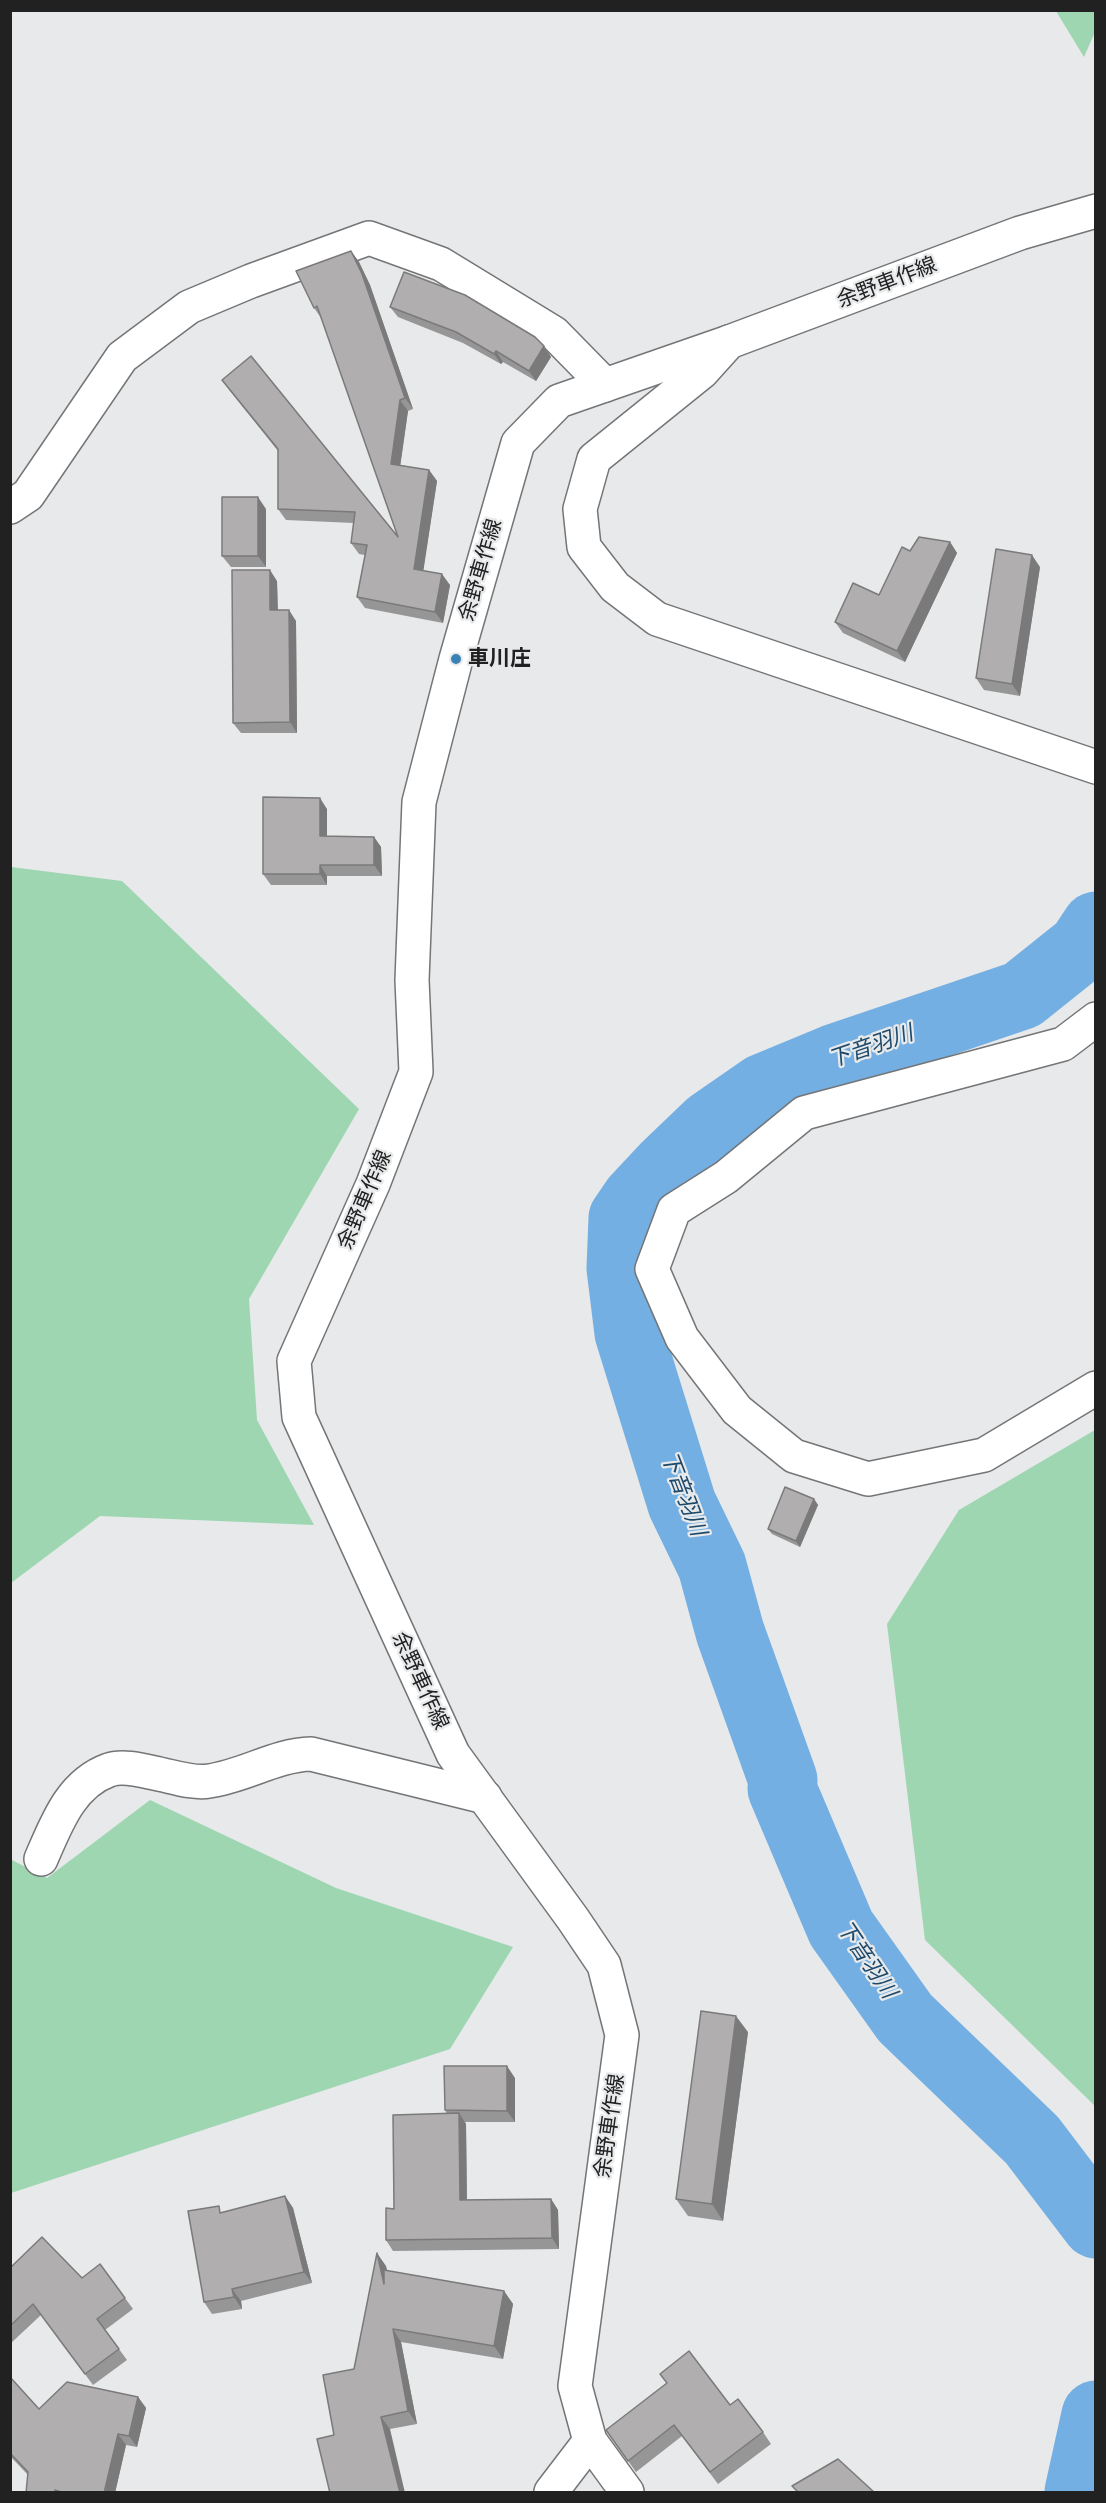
<!DOCTYPE html>
<meta charset="utf-8">
<style>
body{margin:0}
#map{position:relative;width:1106px;height:2503px;overflow:hidden;background:#e7e9ea;font-family:"IBM Plex Serif",serif}
canvas{display:block}
.frame{position:absolute;inset:0;border:12px solid #212122;pointer-events:none}
</style>
<div id="map">
<canvas width="1106" height="2503"></canvas>
<div class="frame"></div>
</div>
<script>
const g = document.querySelector('canvas').getContext('2d');
g.lineJoin = 'round';
function fillPath(path, color) { g.fillStyle = color; g.fill(path, 'evenodd'); }
function trace(path, color, width, dash) { g.strokeStyle = color; g.lineWidth = width; g.lineCap = dash ? 'butt' : 'round'; g.setLineDash(dash || []); g.stroke(path); }
function write(font, color, halo, rows, align = 'center') {
  g.font = font + ' "IBM Plex Serif","Noto Sans JP",serif'; g.lineWidth = 4.5; g.setLineDash([]); g.textBaseline = 'middle'; g.strokeStyle = halo; g.fillStyle = color; for (const [text, x, y, turn = 0] of rows) {
    g.save(); g.translate(x, y); g.rotate((+turn || 0) * Math.PI / 180); g.textAlign = isNaN(turn) ? turn : align; if (halo) g.strokeText(text, 0, 0); g.fillText(text, 0, 0); g.restore();
  }
}
fillPath(new Path2D(`
 M 1056,11 L 1095,11 L 1095,32 L 1084,57 Z
 M 11,867 L 122,881 L 359,1109 L 249,1299 L 257,1420 L 314,1525 L 100,1516 L 11,1583 Z
 M 1095,1430 L 1095,2106 L 925,1940 L 887,1624 L 959,1510 Z
 M 150,1800 L 336,1888 L 513,1947 L 450,2049 L 11,2193 L 10,1859 L 47,1878 Z`), '#9dd6b1');
trace(new Path2D(`
 M 1096,926 L 1082,947 L 1022,995 L 833,1059 L 763,1088 L 711,1124 L 665,1168 L 636,1199 L 623,1218 L 621,1268 L 629,1333 L 682,1504 L 712,1566 L 730,1632 L 783,1780 L 782,1789 L 841,1928 L 905,2018 L 1032,2140 L 1096,2224
 M 1079,2492 L 1096,2415`), '#73afe2', 69);
const minor = new Path2D(`
 M 729,342 L 702,372 L 594,459 L 580,509 L 584,547 L 615,587 L 657,619 L 1096,767
 M 10,507 L 28,495 L 122,357 L 189,307 L 251,281 L 369,238 L 441,264 L 554,333 L 605,385
 M 1096,1019 L 1063,1044 L 804,1113 L 726,1177 L 674,1210 L 652,1269 L 682,1338 L 737,1410 L 794,1456 L 868,1479 L 984,1455 L 1096,1388
 M 41,1859 C 56,1825 70,1784 109,1770 C 122,1765 141,1770 154,1773 C 171,1776 193,1784 209,1781 C 245,1776 275,1755 311,1754 L 485,1797
 M 551,2492 L 590,2441`);
const major = new Path2D(`
 M 627,2492 L 590,2441 L 575,2386 L 622,2035 L 604,1965 L 573,1919 L 453,1754 L 299,1417 L 294,1361 L 373,1184 L 416,1072 L 412,980 L 419,802 L 456,659 L 518,443 L 559,401 L 729,342 L 1020,233 L 1096,211`);
trace(minor, '#747577', 36);
trace(major, '#747577', 36);
trace(minor, '#fff', 33);
trace(major, '#fff', 33);
fillPath(new Path2D(`
 M 351,251 L 359,262 L 370,285 L 413,409 L 408,411 L 400,465 L 429,470 L 437,481 L 423,570 L 450,585 L 443,623 L 365,608 L 357,597 L 365,555 L 359,554 L 351,543 L 354,523 L 286,520 L 278,509 L 278,451 L 230,391 L 222,380 L 398,537 L 322,319 L 314,308 Z
 M 390,307 L 544,346 L 551,357 L 536,381 L 503,362 L 501,364 L 463,343 L 398,317 Z
 M 266,509 L 266,567 L 231,567 L 222,556 Z
 M 950,542 L 957,553 L 905,662 L 843,633 L 835,622 L 879,595 L 910,551 Z
 M 1040,567 L 1020,696 L 984,690 L 976,678 Z
 M 277,581 L 278,610 L 296,621 L 297,733 L 241,733 L 233,723 Z
 M 327,809 L 327,836 L 374,837 L 381,847 L 382,876 L 327,876 L 327,885 L 271,885 L 263,874 Z
 M 814,1499 L 818,1505 L 800,1547 L 772,1534 L 768,1529 Z
 M 748,2032 L 723,2221 L 688,2216 L 676,2199 Z
 M 515,2078 L 515,2122 L 465,2122 L 466,2124 L 467,2200 L 551,2199 L 558,2210 L 559,2249 L 393,2251 L 386,2240 L 447,2114 L 445,2110 Z
 M 285,2196 L 293,2208 L 312,2283 L 241,2301 L 242,2309 L 212,2314 L 204,2302 L 223,2212 Z
 M 386,2266 L 387,2271 L 504,2291 L 513,2304 L 503,2359 L 401,2342 L 417,2424 L 390,2429 L 334,2435 Z
 M 10,2268 L 125,2298 L 133,2309 L 105,2330 L 127,2360 L 93,2385 L 41,2315 L 10,2344 Z
 M 10,2377 L 39,2409 L 138,2397 L 146,2408 L 137,2447 L 126,2445 L 115,2493 L 26,2493 L 28,2475 L 10,2456 Z
 M 730,2405 L 763,2432 L 771,2444 L 718,2484 L 682,2436 L 636,2472 L 606,2430 Z`), '#979696');
fillPath(new Path2D(`
 M 351,251 L 359,262 L 370,285 L 413,409 L 405,398 Z
 M 544,346 L 551,357 L 536,381 L 529,371 Z
 M 496,351 L 503,362 L 501,364 L 494,354 Z
 M 400,400 L 408,411 L 399,475 L 391,464 Z
 M 429,470 L 437,481 L 422,580 L 414,569 Z
 M 258,497 L 266,509 L 266,567 L 258,556 Z
 M 950,542 L 957,553 L 905,662 L 897,651 Z
 M 1032,555 L 1040,567 L 1020,696 L 1012,684 Z
 M 270,570 L 277,581 L 278,621 L 270,610 Z
 M 442,574 L 450,585 L 443,623 L 435,612 Z
 M 289,610 L 296,621 L 297,733 L 290,722 Z
 M 320,798 L 327,809 L 327,847 L 320,836 Z
 M 374,837 L 381,847 L 382,876 L 374,865 Z
 M 320,865 L 327,876 L 327,885 L 320,874 Z
 M 814,1499 L 818,1505 L 800,1547 L 796,1541 Z
 M 736,2016 L 748,2032 L 723,2221 L 712,2204 Z
 M 507,2066 L 515,2078 L 515,2122 L 507,2111 Z
 M 459,2113 L 466,2124 L 467,2211 L 460,2200 Z
 M 285,2196 L 293,2208 L 312,2283 L 304,2272 Z
 M 551,2199 L 558,2210 L 559,2249 L 552,2238 Z
 M 377,2253 L 386,2266 L 393,2297 L 384,2284 Z
 M 232,2289 L 241,2301 L 242,2309 L 234,2297 Z
 M 504,2291 L 513,2304 L 503,2359 L 494,2346 Z
 M 393,2329 L 401,2342 L 417,2424 L 408,2411 Z
 M 138,2397 L 146,2408 L 137,2447 L 129,2436 Z
 M 381,2417 L 390,2429 L 405,2493 L 400,2493 Z
 M 118,2434 L 126,2445 L 115,2493 L 104,2493 Z`), '#7b7a7a');
const building = new Path2D(`
 M 351,251 L 362,274 L 405,398 L 400,400 L 391,464 L 429,470 L 414,569 L 442,574 L 435,612 L 357,597 L 367,545 L 351,543 L 355,512 L 278,509 L 278,449 L 222,380 L 251,356 L 398,537 L 317,306 L 314,308 L 296,271 Z
 M 404,272 L 465,295 L 535,337 L 544,346 L 529,371 L 496,351 L 494,354 L 456,332 L 390,307 Z
 M 222,497 L 258,497 L 258,556 L 222,556 Z
 M 919,537 L 950,542 L 897,651 L 835,622 L 853,583 L 879,595 L 902,547 L 910,551 Z
 M 996,549 L 1032,555 L 1012,684 L 976,678 Z
 M 232,570 L 270,570 L 270,610 L 289,610 L 290,722 L 233,723 Z
 M 263,797 L 320,798 L 320,836 L 374,837 L 374,865 L 320,865 L 320,874 L 263,874 Z
 M 785,1487 L 814,1499 L 796,1541 L 768,1529 Z
 M 701,2011 L 736,2016 L 712,2204 L 676,2199 Z
 M 444,2066 L 507,2066 L 507,2111 L 445,2110 Z
 M 459,2113 L 460,2200 L 551,2199 L 552,2238 L 386,2240 L 386,2208 L 394,2209 L 393,2115 Z
 M 285,2196 L 304,2272 L 232,2289 L 234,2297 L 204,2302 L 188,2211 L 219,2206 L 220,2213 Z
 M 42,2237 L 82,2278 L 100,2264 L 125,2298 L 97,2319 L 119,2349 L 85,2374 L 33,2304 L 10,2326 L 10,2268 Z
 M 377,2253 L 384,2284 L 384,2270 L 504,2291 L 494,2346 L 393,2329 L 408,2411 L 381,2417 L 400,2493 L 330,2493 L 317,2439 L 334,2435 L 323,2375 L 354,2369 Z
 M 689,2351 L 730,2405 L 738,2399 L 763,2432 L 710,2472 L 674,2425 L 628,2461 L 606,2430 L 667,2383 L 660,2374 Z
 M 10,2377 L 39,2409 L 67,2382 L 138,2397 L 129,2436 L 118,2434 L 104,2493 L 64,2493 L 55,2490 L 55,2493 L 26,2493 L 28,2472 L 10,2453 Z
 M 838,2459 L 875,2493 L 799,2493 L 792,2486 Z`);
fillPath(building, '#b0aeae');
trace(building, '#7b7a7a', 1.5);
for (const [x, y, r, color] of [
 [456,659,6,"#3a82b6"]
]) { const dot = new Path2D(); dot.arc(x, y, r, 0, 2 * Math.PI); g.fillStyle = color; g.fill(dot); trace(dot, '#e7e9ea', 2); }
write('21px', '#212122', '#e7e9ea', [
 ["余野車作線",887,283,-21],
 ["余野車作線",481,570,-74],
 ["余野車作線",365,1200,-67],
 ["余野車作線",420,1681,65],
 ["余野車作線",610,2126,-82]
]);
write('bold 21px', '#212122', '#e7e9ea', [
 ["車川庄",468,659]
], 'left');
write('italic 22px', '#1d496b', '#e7e9ea', [
 ["下音羽川",871,1047,-19],
 ["下音羽川",683,1494,69],
 ["下音羽川",866,1960,56]
]);
</script>
